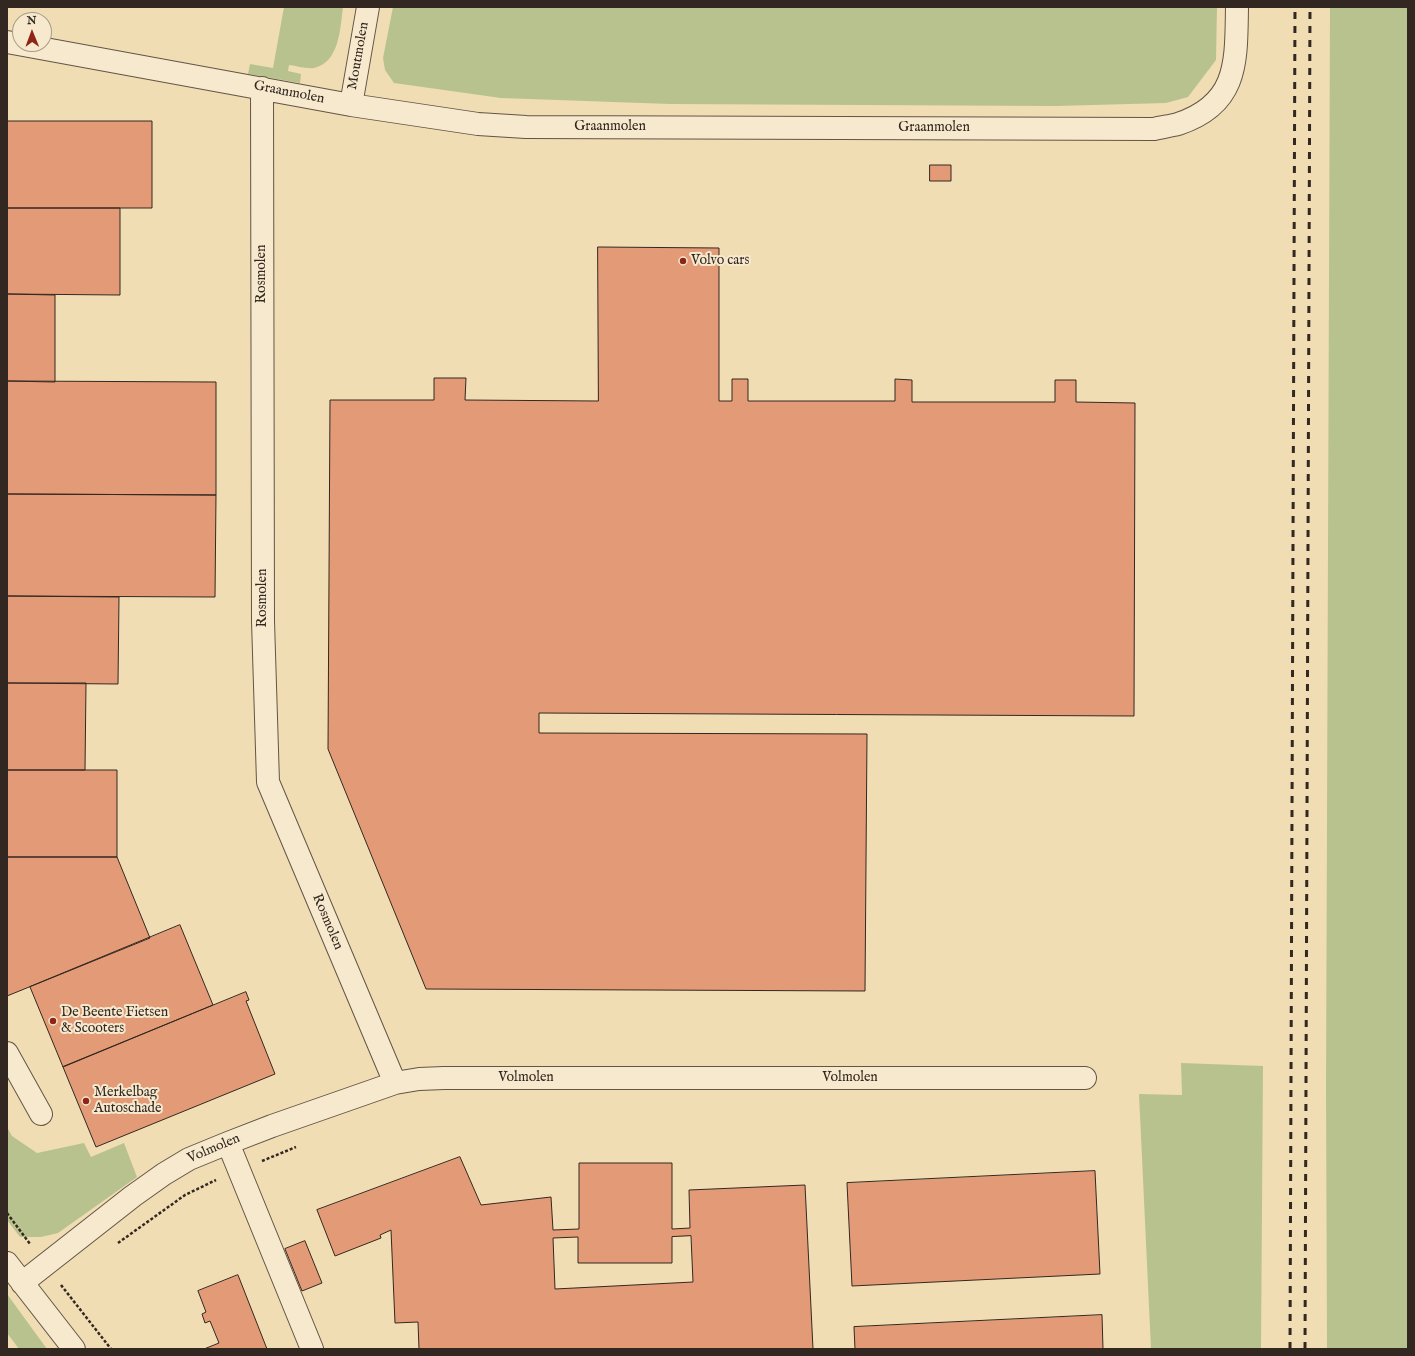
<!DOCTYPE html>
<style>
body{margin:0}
#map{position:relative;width:1415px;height:1356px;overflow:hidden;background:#f1ddb3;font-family:"IM FELL English",serif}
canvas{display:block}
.frame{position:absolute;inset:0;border:8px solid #332821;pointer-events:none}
.north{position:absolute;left:12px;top:12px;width:40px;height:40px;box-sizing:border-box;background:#f6e9ce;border:1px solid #a89c89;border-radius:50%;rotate:359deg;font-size:11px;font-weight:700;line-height:16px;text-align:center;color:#332821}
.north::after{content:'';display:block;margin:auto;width:14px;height:18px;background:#8f2418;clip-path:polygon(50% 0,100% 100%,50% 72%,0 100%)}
</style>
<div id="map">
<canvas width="1415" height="1356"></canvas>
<div class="frame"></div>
<div class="north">N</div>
</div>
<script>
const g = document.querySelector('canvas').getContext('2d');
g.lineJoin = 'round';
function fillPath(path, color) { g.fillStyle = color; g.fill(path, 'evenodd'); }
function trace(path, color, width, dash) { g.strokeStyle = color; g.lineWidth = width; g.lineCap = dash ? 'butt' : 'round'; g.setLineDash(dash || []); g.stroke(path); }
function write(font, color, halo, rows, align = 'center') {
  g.font = font + ' "IM FELL English",serif'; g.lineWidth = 4; g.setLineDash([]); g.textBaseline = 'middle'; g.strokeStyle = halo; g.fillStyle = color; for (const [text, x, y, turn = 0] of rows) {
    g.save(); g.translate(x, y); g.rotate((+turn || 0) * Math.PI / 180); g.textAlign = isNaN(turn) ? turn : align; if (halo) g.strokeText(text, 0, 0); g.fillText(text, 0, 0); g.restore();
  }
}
fillPath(new Path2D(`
 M 284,7 L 343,7 C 340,28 340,62 314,68 C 306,69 297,66 289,65 L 288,71 L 301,74 L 300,83 L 248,74 L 250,64 L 273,68 Z
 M 393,7 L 1217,7 L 1216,60 L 1188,97 L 1166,103 L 1056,106 L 670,104 L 501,98 L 394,83 L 385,70 L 383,58 Z
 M 1330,7 L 1408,7 L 1408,1349 L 1327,1349 L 1326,1087 Z
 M 1181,1063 L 1263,1066 L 1261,1349 L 1151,1349 L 1139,1094 L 1182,1095 Z
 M 7,1127 L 12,1136 L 37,1153 L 84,1143 L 91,1157 L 124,1143 L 137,1177 L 58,1233 L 41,1237 L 20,1237 L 7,1220 Z
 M 7,1294 L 47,1349 L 19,1349 L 7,1333 Z`), '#b8c28e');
const building = new Path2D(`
 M 7,121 L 152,121 L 152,208 L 7,208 Z
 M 930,165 L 951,165 L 951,181 L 930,181 Z
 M 7,208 L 120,208 L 120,295 L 7,294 Z
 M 598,247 L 719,248 L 719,401 L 732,401 L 732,379 L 748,379 L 748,401 L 895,401 L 895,379 L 912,380 L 912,402 L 1055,402 L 1055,380 L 1076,380 L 1076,402 L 1135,403 L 1134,716 L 539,713 L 539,733 L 867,734 L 865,991 L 426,989 L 328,749 L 330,400 L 434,400 L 434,378 L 466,378 L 465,400 L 598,401 Z
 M 7,294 L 55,295 L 55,382 L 7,381 Z
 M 7,381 L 216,382 L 216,495 L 7,494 Z
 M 7,494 L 216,495 L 215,597 L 7,596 Z
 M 7,596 L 119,597 L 118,684 L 7,683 Z
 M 7,683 L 86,683 L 85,770 L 7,770 Z
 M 7,770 L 117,770 L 117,857 L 7,857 Z
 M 7,857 L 117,857 L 150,938 L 7,996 Z
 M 180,925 L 213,1005 L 63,1067 L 30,987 Z
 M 246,992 L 249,1000 L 246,1001 L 275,1074 L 96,1147 L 63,1067 Z
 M 460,1157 L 481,1205 L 551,1197 L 553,1230 L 579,1229 L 579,1163 L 672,1163 L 672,1229 L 690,1228 L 689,1190 L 805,1185 L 813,1349 L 419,1349 L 418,1322 L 395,1323 L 391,1230 L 380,1235 L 381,1238 L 335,1256 L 317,1210 ZM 691,1236 L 693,1282 L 555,1289 L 553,1238 L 578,1237 L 578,1263 L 672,1263 L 672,1237 Z
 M 1095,1171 L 1100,1274 L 852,1286 L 847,1183 Z
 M 305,1241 L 322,1283 L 302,1291 L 285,1249 Z
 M 238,1275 L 267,1349 L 204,1349 L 219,1343 L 210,1321 L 205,1323 L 202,1314 L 206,1312 L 198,1291 Z
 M 1102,1315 L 1103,1349 L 855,1349 L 854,1327 Z`);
fillPath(building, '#e39a76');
trace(building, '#332821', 1);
const minor = new Path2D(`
 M 7,42 L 351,105 L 478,124 L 526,127 L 1154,129 C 1162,127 1171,126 1178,124 C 1239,104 1236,61 1237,7
 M 262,88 L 263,621 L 268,782 L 395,1083
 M 351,105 L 368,7
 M 7,1053 L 41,1114
 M 228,1143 L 312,1349
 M 7,1263 L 74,1349
 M 22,1283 L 133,1196 L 164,1174 L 189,1159 L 228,1143 L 272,1126 L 395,1083 L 419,1079 L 444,1078 L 1085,1078`);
trace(minor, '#625546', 24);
trace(new Path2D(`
 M 262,1161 L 296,1147
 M 7,1213 L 30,1244
 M 118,1243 L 185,1195 L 216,1180
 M 61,1285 L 111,1349`), '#332821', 2.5, [3, 2]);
trace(minor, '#f6e9ce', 22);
trace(new Path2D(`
 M 1290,1349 L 1295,7
 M 1305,1349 L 1310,7`), '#332821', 3, [7, 7]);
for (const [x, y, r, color] of [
 [683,261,4,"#8f2418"],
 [53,1021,4,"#8f2418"],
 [86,1101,4,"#8f2418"]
]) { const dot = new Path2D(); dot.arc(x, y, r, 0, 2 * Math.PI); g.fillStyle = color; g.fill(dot); trace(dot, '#f6e9ce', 1.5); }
write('14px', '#332821', '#f6e9ce', [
 ["Moutmolen",359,56,-80],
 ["Graanmolen",289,93,11],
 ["Graanmolen",610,127],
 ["Graanmolen",934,128],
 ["Rosmolen",262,274,-90],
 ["Rosmolen",263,598,-90],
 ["Rosmolen",327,922,67],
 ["Volmolen",526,1078],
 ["Volmolen",850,1078],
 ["Volmolen",214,1149,-23]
]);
write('14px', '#332821', '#f6e9ce', [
 ["Volvo cars",691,261],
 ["De Beente Fietsen",61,1013],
 ["& Scooters",61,1029],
 ["Merkelbag",94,1093],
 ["Autoschade",94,1109]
], 'left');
</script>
